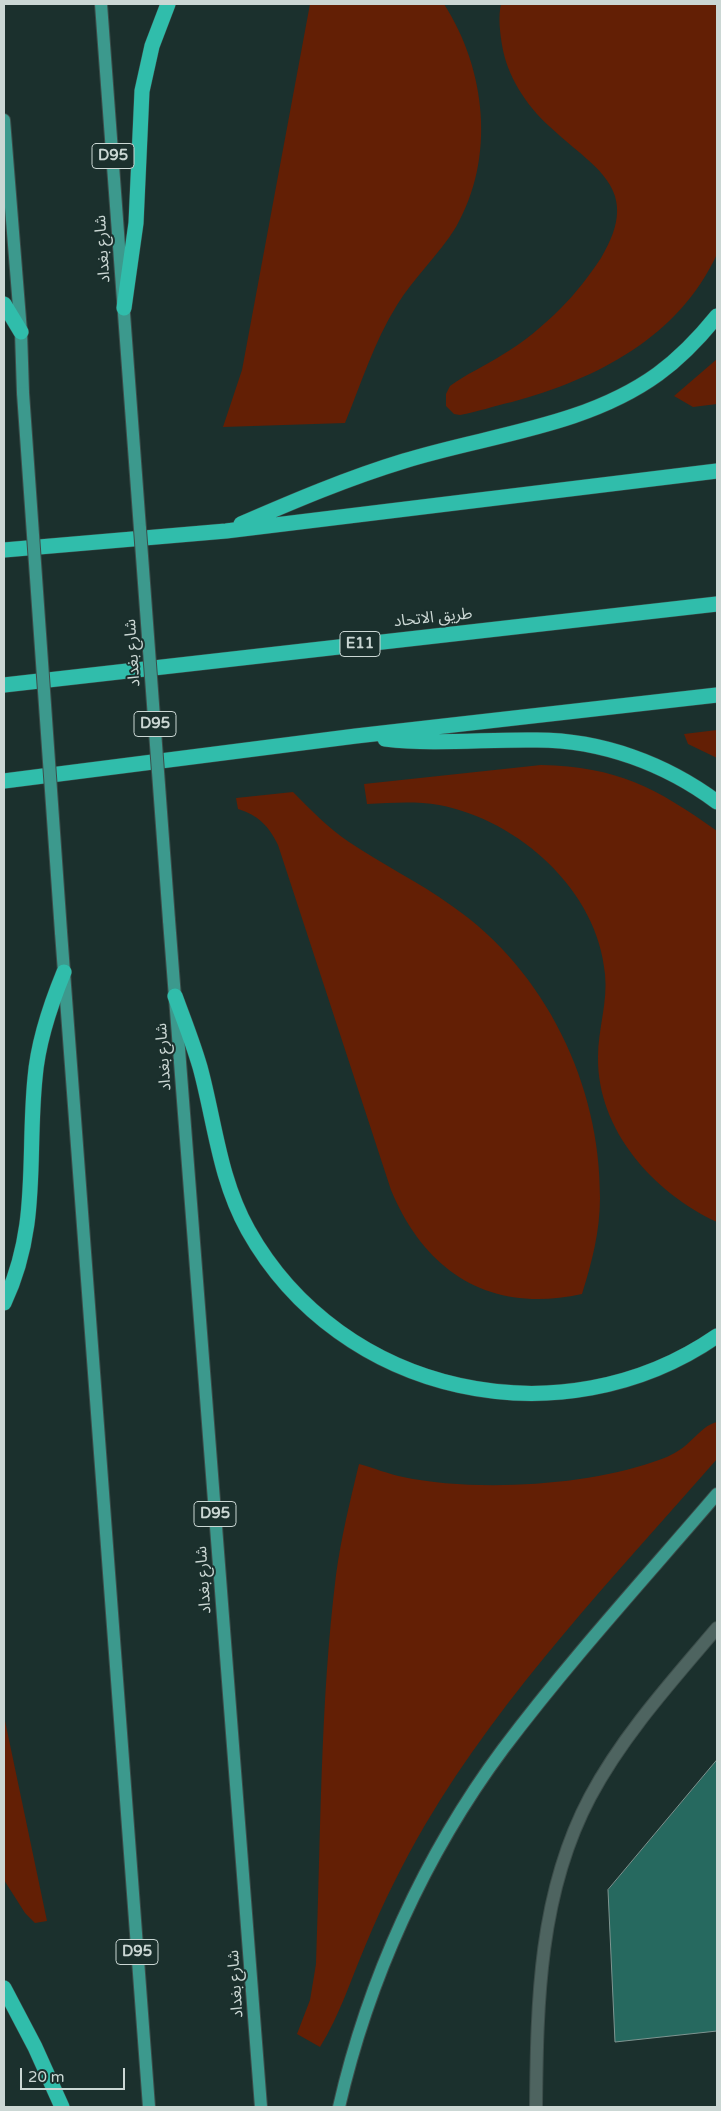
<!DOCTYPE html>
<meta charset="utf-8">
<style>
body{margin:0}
#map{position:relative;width:721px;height:2111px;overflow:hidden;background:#1b302d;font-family:"Varela Round",sans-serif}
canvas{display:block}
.frame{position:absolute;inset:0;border:5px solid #cbd7d4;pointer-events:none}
.scale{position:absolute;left:20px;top:2068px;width:105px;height:22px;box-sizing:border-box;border:2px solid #cbd7d4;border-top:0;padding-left:6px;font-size:15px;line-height:18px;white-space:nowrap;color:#cbd7d4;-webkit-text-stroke:4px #1b302d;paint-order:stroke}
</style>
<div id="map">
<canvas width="721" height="2111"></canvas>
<div class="frame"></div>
<div class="scale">20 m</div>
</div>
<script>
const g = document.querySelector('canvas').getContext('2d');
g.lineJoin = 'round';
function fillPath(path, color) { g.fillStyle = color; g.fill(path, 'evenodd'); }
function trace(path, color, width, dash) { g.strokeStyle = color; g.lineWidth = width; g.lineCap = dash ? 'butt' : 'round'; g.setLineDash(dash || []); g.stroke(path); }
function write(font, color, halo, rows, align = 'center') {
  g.font = font + ' "Varela Round","Noto Sans Arabic",sans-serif'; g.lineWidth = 4; g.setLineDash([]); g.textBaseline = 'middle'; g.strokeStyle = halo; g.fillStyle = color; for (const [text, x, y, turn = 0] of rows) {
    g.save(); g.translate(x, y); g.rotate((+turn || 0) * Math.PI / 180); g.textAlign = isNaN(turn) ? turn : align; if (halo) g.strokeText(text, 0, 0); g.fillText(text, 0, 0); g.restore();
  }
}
fillPath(new Path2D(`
 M 310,4 L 444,4 C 486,69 496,158 456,227 C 439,255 414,277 397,305 C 374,342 361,384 345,423 L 223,427 L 242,370 Z
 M 501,4 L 715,4 L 717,9 L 717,254 C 679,337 597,379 512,402 C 494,406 477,412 460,415 L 454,414 L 446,406 L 446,394 L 450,386 C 466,374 485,366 502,355 C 524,342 543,326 561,308 C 576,293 589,276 601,258 C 644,187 593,168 549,126 C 526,105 507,76 502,45 C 500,32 498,17 501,4 Z
 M 717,359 L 717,404 L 693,407 L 674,396 Z
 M 717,730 L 717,758 L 688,744 L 684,734 Z
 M 541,765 C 618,767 655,787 717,831 L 717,1222 C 654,1193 597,1130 598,1057 C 598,1029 608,1002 605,974 C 598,891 519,820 439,805 C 415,801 391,803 367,804 L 364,784 Z
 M 293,792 C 311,810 328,828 349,842 C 383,865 419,882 452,906 C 545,970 601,1085 600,1198 C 600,1231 592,1262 582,1294 C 492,1314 426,1274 391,1190 L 278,845 C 269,826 258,815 238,809 L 236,798 Z
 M 717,1422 L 717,1459 C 614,1577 505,1690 425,1825 C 403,1863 383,1903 366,1944 C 351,1979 340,2015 320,2047 L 297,2034 L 310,2000 L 316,1964 C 321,1835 320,1704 336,1575 C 341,1538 350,1501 359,1464 C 374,1468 388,1474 403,1477 C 474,1492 585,1486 653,1462 C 663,1459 672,1455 681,1449 C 693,1441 703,1425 717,1422 Z
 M 4,1716 L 47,1921 L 35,1923 L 25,1913 L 4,1880 Z`), '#631f05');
const building = new Path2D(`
 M 717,1760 L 717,2031 L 615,2042 L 608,1890 Z`);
fillPath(building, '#26695f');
trace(building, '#7e9591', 1);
const minor = new Path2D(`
 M 536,2107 C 537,2001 539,1893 590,1797 C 623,1735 672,1681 717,1628`);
const primary = new Path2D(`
 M 101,4 L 140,529
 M 4,120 L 21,332 L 23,393
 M 169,920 L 261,2107
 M 61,932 L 149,2107
 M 339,2107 C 368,1980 425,1854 503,1749 C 570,1660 645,1578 717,1494`);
const motorway = new Path2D(`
 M 4,304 L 21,332
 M 124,308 L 136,223 L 142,91 L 152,46 L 168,4
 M 241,524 C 294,501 348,478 404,461 C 487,435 585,427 658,374 C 680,358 700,337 717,316
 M 4,550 L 226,531 L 717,471
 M 4,685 L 717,604
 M 385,739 C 436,745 486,739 537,740 C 602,740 666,764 717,802
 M 4,781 L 356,736 L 717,695
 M 175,996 C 184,1020 193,1043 200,1067 C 215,1122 219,1178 248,1230 C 341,1396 562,1443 717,1336
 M 4,1303 C 40,1227 27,1158 35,1078 C 38,1041 50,1006 64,972
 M 4,1988 L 35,2047 L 62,2107`);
trace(minor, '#3c4d4a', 14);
trace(primary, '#3c4d4a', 14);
trace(motorway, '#3c4d4a', 16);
trace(minor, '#4e6460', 12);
trace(primary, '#3c998d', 12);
trace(motorway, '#30bdab', 15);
const primaryBridge = new Path2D(`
 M 23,393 L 61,932
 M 140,529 L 169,920`);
trace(primaryBridge, '#3c4d4a', 14, []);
trace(primaryBridge, '#3c998d', 12);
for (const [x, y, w] of [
 [113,156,42],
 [360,644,40],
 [155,724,42],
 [215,1514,42],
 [137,1952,42]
]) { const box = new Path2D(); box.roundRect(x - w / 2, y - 12.5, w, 25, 4); g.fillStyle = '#1b302d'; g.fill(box); trace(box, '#cbd7d4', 1); }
write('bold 15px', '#cbd7d4', null, [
 ["D95",113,156],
 ["E11",360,644],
 ["D95",155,724],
 ["D95",215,1514],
 ["D95",137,1952]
]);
write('16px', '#cbd7d4', '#1b302d', [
 ["شارع بغداد",103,249,-94],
 ["طريق الاتحاد",433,618,-6],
 ["شارع بغداد",133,653,-94],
 ["شارع بغداد",164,1057,-94],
 ["شارع بغداد",204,1580,-94],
 ["شارع بغداد",236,1984,-94]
]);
</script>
